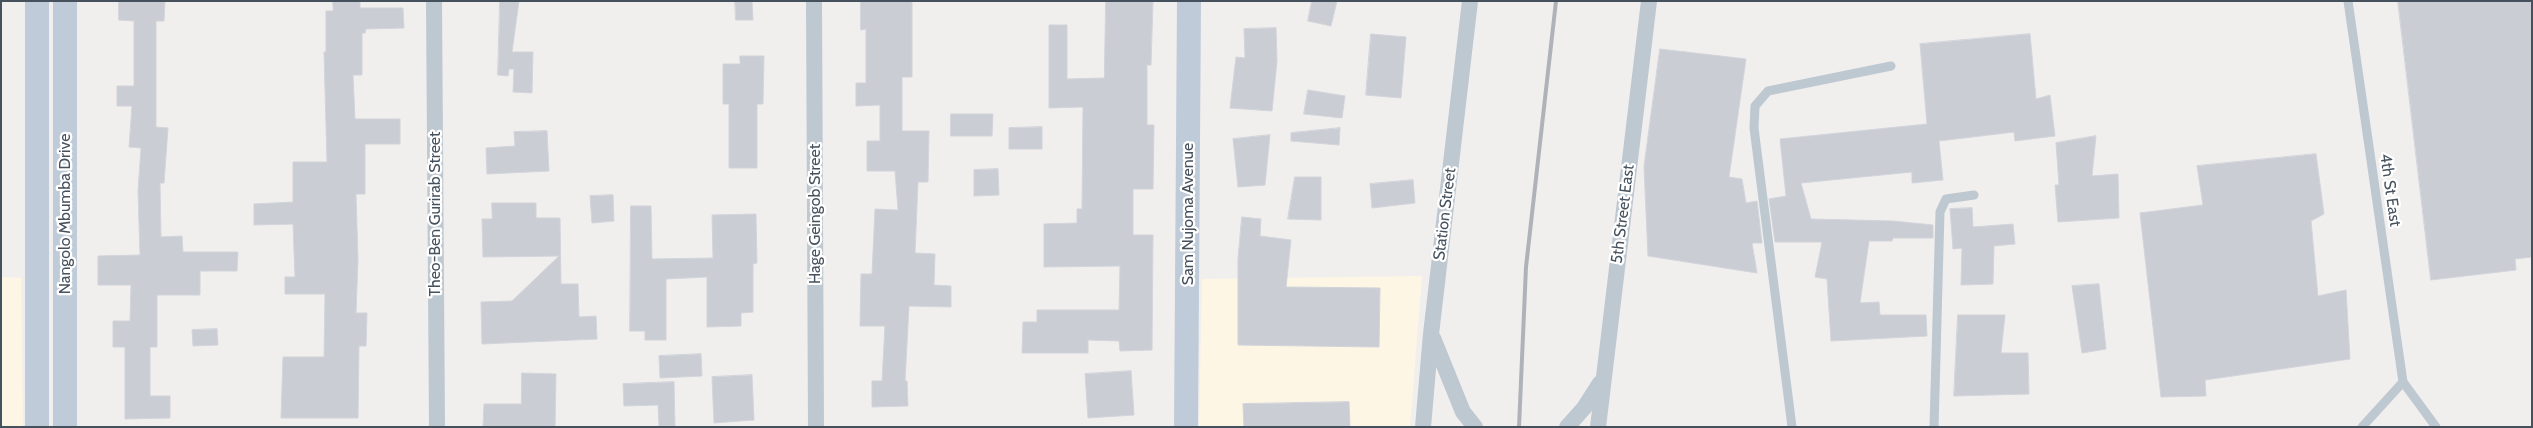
<!DOCTYPE html>
<style>
body{margin:0}
#map{position:relative;width:2533px;height:428px;overflow:hidden;background:#f1eeee;font-family:Cabin,sans-serif}
canvas{display:block}
.frame{position:absolute;inset:0;border:2px solid #45515d;pointer-events:none}
</style>
<div id="map">
<canvas width="2533" height="428"></canvas>
<div class="frame"></div>
</div>
<script>
const g = document.querySelector('canvas').getContext('2d');
g.lineJoin = 'round';
function fillPath(path, color) { g.fillStyle = color; g.fill(path, 'evenodd'); }
function trace(path, color, width, dash) { g.strokeStyle = color; g.lineWidth = width; g.lineCap = dash ? 'butt' : 'round'; g.setLineDash(dash || []); g.stroke(path); }
function write(font, color, halo, rows, align = 'center') {
  g.font = font + ' Cabin,sans-serif'; g.lineWidth = 4.5; g.setLineDash([]); g.textBaseline = 'middle'; g.strokeStyle = halo; g.fillStyle = color; for (const [text, x, y, turn = 0] of rows) {
    g.save(); g.translate(x, y); g.rotate((+turn || 0) * Math.PI / 180); g.textAlign = isNaN(turn) ? turn : align; if (halo) g.strokeText(text, 0, 0); g.fillText(text, 0, 0); g.restore();
  }
}
fillPath(new Path2D(`
 M 1422,276 L 1410,427 L 1199,427 L 1202,279 Z
 M 1,277 L 21,278 L 23,427 L 1,427 Z`), '#fdf6e5');
const building = new Path2D(`
 M 119,1 L 165,1 L 164,21 L 156,21 L 156,127 L 168,128 L 164,183 L 160,183 L 161,237 L 182,236 L 183,252 L 238,252 L 237,271 L 200,271 L 200,295 L 157,295 L 157,347 L 150,347 L 150,396 L 170,396 L 170,418 L 125,419 L 125,347 L 113,347 L 113,321 L 130,321 L 131,285 L 98,285 L 98,256 L 140,255 L 138,191 L 141,148 L 129,147 L 132,106 L 117,106 L 117,86 L 134,86 L 134,21 L 119,20 Z
 M 333,1 L 360,1 L 360,8 L 403,8 L 404,28 L 366,29 L 365,33 L 362,33 L 362,75 L 353,75 L 355,119 L 400,119 L 400,144 L 365,144 L 365,194 L 356,194 L 358,259 L 356,313 L 367,313 L 366,346 L 359,346 L 358,418 L 281,418 L 283,357 L 324,357 L 325,294 L 285,294 L 285,277 L 295,277 L 293,224 L 254,225 L 254,204 L 293,202 L 293,162 L 327,162 L 324,52 L 326,52 L 326,11 L 333,11 Z
 M 500,1 L 519,1 L 512,52 L 533,52 L 532,93 L 513,92 L 514,69 L 509,69 L 508,76 L 498,75 Z
 M 735,1 L 752,1 L 753,20 L 736,20 Z
 M 861,1 L 912,1 L 912,77 L 902,77 L 902,131 L 929,131 L 928,182 L 918,182 L 915,253 L 935,254 L 934,285 L 951,286 L 951,307 L 909,306 L 905,381 L 907,381 L 908,406 L 872,407 L 872,381 L 882,381 L 885,326 L 860,326 L 861,274 L 872,274 L 875,209 L 898,210 L 895,171 L 867,171 L 867,141 L 880,141 L 880,105 L 856,106 L 856,83 L 866,83 L 866,29 L 861,30 Z
 M 1106,1 L 1153,1 L 1151,65 L 1147,65 L 1147,125 L 1154,125 L 1153,189 L 1133,189 L 1133,235 L 1153,235 L 1152,350 L 1120,351 L 1119,341 L 1088,340 L 1088,353 L 1022,353 L 1023,322 L 1037,322 L 1037,310 L 1119,310 L 1120,266 L 1044,267 L 1044,224 L 1077,223 L 1077,209 L 1082,209 L 1083,107 L 1049,108 L 1049,25 L 1067,25 L 1067,79 L 1104,78 Z
 M 1312,1 L 1337,1 L 1331,26 L 1308,21 Z
 M 2398,1 L 2532,1 L 2532,257 L 2515,259 L 2516,270 L 2431,280 Z
 M 1276,28 L 1277,61 L 1272,111 L 1230,108 L 1236,57 L 1245,58 L 1244,29 Z
 M 1371,34 L 1406,37 L 1401,98 L 1366,95 Z
 M 2030,34 L 2036,99 L 2050,95 L 2055,136 L 2015,141 L 2014,132 L 1939,141 L 1943,180 L 1912,183 L 1912,172 L 1801,183 L 1811,219 L 1893,221 L 1933,225 L 1933,238 L 1893,238 L 1892,241 L 1869,241 L 1860,303 L 1879,302 L 1880,315 L 1926,315 L 1927,336 L 1831,341 L 1827,279 L 1815,277 L 1822,242 L 1775,242 L 1769,199 L 1786,196 L 1780,139 L 1927,124 L 1920,44 Z
 M 1660,49 L 1746,59 L 1729,177 L 1742,179 L 1746,203 L 1757,201 L 1762,243 L 1752,243 L 1757,273 L 1648,256 L 1644,167 Z
 M 740,56 L 764,56 L 763,104 L 757,104 L 757,168 L 729,168 L 729,104 L 723,104 L 723,64 L 740,64 Z
 M 1308,90 L 1345,96 L 1342,118 L 1304,114 Z
 M 951,114 L 993,114 L 992,136 L 951,136 Z
 M 1042,127 L 1042,149 L 1009,149 L 1009,128 Z
 M 1340,128 L 1339,145 L 1291,141 L 1291,133 Z
 M 547,131 L 549,171 L 487,174 L 486,148 L 515,146 L 514,132 Z
 M 1270,135 L 1265,185 L 1238,187 L 1233,139 Z
 M 2096,136 L 2092,176 L 2118,174 L 2119,218 L 2058,222 L 2055,185 L 2059,185 L 2056,143 Z
 M 2316,154 L 2324,214 L 2311,221 L 2318,296 L 2346,290 L 2350,359 L 2205,380 L 2206,396 L 2161,397 L 2140,213 L 2203,205 L 2197,166 Z
 M 998,169 L 999,195 L 974,196 L 974,170 Z
 M 1295,177 L 1321,177 L 1321,220 L 1288,219 Z
 M 1413,180 L 1415,203 L 1372,208 L 1370,184 Z
 M 613,195 L 614,221 L 592,223 L 590,196 Z
 M 492,203 L 536,203 L 536,218 L 560,218 L 561,284 L 578,284 L 579,317 L 596,316 L 597,339 L 482,344 L 481,302 L 512,301 L 559,256 L 483,257 L 482,219 L 492,219 Z
 M 631,206 L 651,206 L 652,259 L 713,258 L 712,215 L 756,214 L 757,263 L 753,264 L 753,312 L 741,313 L 741,326 L 707,327 L 707,277 L 666,279 L 666,340 L 645,340 L 645,331 L 630,331 Z
 M 1972,208 L 1973,227 L 2013,224 L 2015,244 L 1994,246 L 1993,284 L 1961,285 L 1962,248 L 1953,249 L 1950,209 Z
 M 1242,217 L 1261,219 L 1260,236 L 1291,240 L 1286,287 L 1380,288 L 1379,347 L 1238,345 L 1238,259 Z
 M 2099,284 L 2106,349 L 2082,353 L 2072,286 Z
 M 1958,315 L 2005,315 L 2001,353 L 2028,353 L 2029,394 L 1954,396 Z
 M 217,329 L 218,345 L 193,346 L 192,330 Z
 M 701,354 L 702,376 L 660,378 L 659,356 Z
 M 1131,371 L 1134,415 L 1088,418 L 1085,374 Z
 M 522,373 L 556,374 L 555,427 L 483,427 L 484,404 L 521,404 Z
 M 752,375 L 754,420 L 714,423 L 712,377 Z
 M 674,382 L 675,426 L 659,426 L 658,405 L 624,406 L 623,384 Z
 M 1349,402 L 1350,427 L 1244,427 L 1243,404 Z`);
fillPath(building, '#cacdd3');
trace(building, '#d1d4da', 1);
trace(new Path2D(`
 M 2348,1 L 2403,382 L 2436,427
 M 1792,427 L 1754,128 L 1755,106 L 1768,91 L 1891,66
 M 1934,427 L 1940,212 L 1946,199 L 1974,195
 M 2362,427 L 2403,382`), '#bdc8d1', 9);
trace(new Path2D(`
 M 434,1 L 437,427
 M 814,1 L 816,427
 M 1433,338 L 1463,412 L 1475,427
 M 1423,427 L 1431,334 L 1470,1
 M 1567,427 L 1584,408 L 1600,383
 M 1598,427 L 1649,1`), '#bdc8d1', 16);
trace(new Path2D(`
 M 37,427 L 37,1
 M 65,427 L 65,1
 M 1186,427 L 1189,1`), '#bfcbd8', 24);
trace(new Path2D(`
 M 1519,427 L 1526,267 L 1556,1`), '#afb3b9', 4);
write('16px', '#45515d', '#fff', [
 ["4th St East",2390,190,82],
 ["Nangolo Mbumba Drive",65,214,-90],
 ["Theo-Ben Gurirab Street",435,214,-90],
 ["Hage Geingob Street",815,214,-90],
 ["Sam Nujoma Avenue",1188,214,-90],
 ["Station Street",1445,214,-83],
 ["5th Street East",1623,214,-83]
]);
</script>
